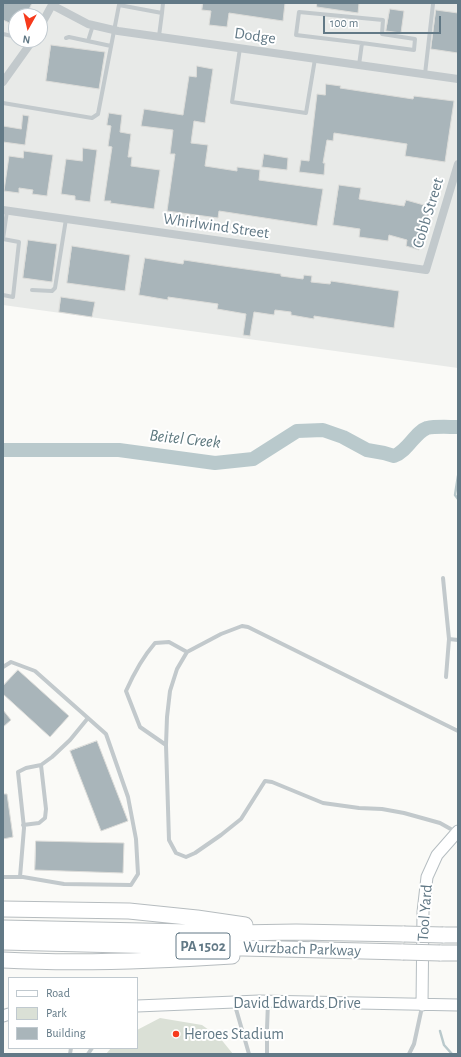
<!DOCTYPE html>
<style>
body{margin:0}
#map{position:relative;width:461px;height:1057px;overflow:hidden;background:#fafaf7;font-family:"Alegreya Sans",sans-serif}
canvas{display:block}
.frame{position:absolute;inset:0;border:4px solid #627986;pointer-events:none}
.legend{position:absolute;left:8px;top:977px;width:130px;height:72px;box-sizing:border-box;background:#fff;border:1px solid #c0c9cf;margin:0;padding:5px 7px;list-style:none;font-size:12px;color:#627986}
.legend li{display:flex;align-items:center;gap:8px;height:20px}
.legend b{width:20px;border:1px solid #c0c9cf}
.north{position:absolute;left:8px;top:8px;width:40px;height:40px;box-sizing:border-box;background:#fff;border:1px solid #c0c9cf;border-radius:50%;rotate:188deg;font-size:11px;font-weight:700;line-height:16px;text-align:center;color:#627986}
.north::after{content:'';display:block;margin:auto;width:14px;height:18px;background:#f63a1c;clip-path:polygon(50% 0,100% 100%,50% 72%,0 100%)}
.scale{position:absolute;left:323px;top:16px;width:118px;height:18px;box-sizing:border-box;border:2px solid #627986;border-top:0;padding-left:5px;font-size:12px;line-height:14px;white-space:nowrap;color:#627986;-webkit-text-stroke:3px #fff;paint-order:stroke}
</style>
<div id="map">
<canvas width="461" height="1057"></canvas>
<div class="frame"></div>
<ul class="legend">
<li><b style="height:5px;background:#fff"></b>Road</li>
<li><b style="height:11px;background:#dae0d6"></b>Park</li>
<li><b style="height:11px;background:#a9b5ba"></b>Building</li>
</ul>
<div class="north">N</div>
<div class="scale">100 m</div>
</div>
<script>
const g = document.querySelector('canvas').getContext('2d');
g.lineJoin = 'round';
function fillPath(path, color) { g.fillStyle = color; g.fill(path, 'evenodd'); }
function trace(path, color, width, dash) { g.strokeStyle = color; g.lineWidth = width; g.lineCap = dash ? 'butt' : 'round'; g.setLineDash(dash || []); g.stroke(path); }
function write(font, color, halo, rows, align = 'center') {
  g.font = font + ' "Alegreya Sans",sans-serif'; g.lineWidth = 4; g.setLineDash([]); g.textBaseline = 'middle'; g.strokeStyle = halo; g.fillStyle = color; for (const [text, x, y, turn = 0] of rows) {
    g.save(); g.translate(x, y); g.rotate((+turn || 0) * Math.PI / 180); g.textAlign = isNaN(turn) ? turn : align; if (halo) g.strokeText(text, 0, 0); g.fillText(text, 0, 0); g.restore();
  }
}
fillPath(new Path2D(`
 M 3,3 L 458,3 L 458,368 L 3,305 ZM 16,16 L 40,16 L 40,40 L 16,40 Z`), '#e8eae8');
fillPath(new Path2D(`
 M 160,1018 L 202,1025 L 220,1038 L 233,1054 L 106,1054 L 111,1048 L 137,1048 L 137,1030 Z`), '#dae0d6');
trace(new Path2D(`
 M 458,476 L 455,495 L 458,499
 M 440,1031 L 444,1045 L 452,1054`), '#b9c9cc', 2.5);
trace(new Path2D(`
 M 3,450 L 119,450 L 215,463 L 253,459 L 297,431 L 323,430 L 343,437 L 367,450 L 384,453 L 394,456 C 408,451 415,432 427,428 C 436,426 448,427 458,427`), '#b9c9cc', 14);
const building = new Path2D(`
 M 3,3 L 32,3 L 26,16 L 16,16 L 16,26 L 3,20 Z
 M 203,3 L 285,3 L 283,21 L 229,13 L 227,27 L 209,25 L 211,11 L 202,10 Z
 M 317,3 L 359,3 L 358,13 L 317,7 Z
 M 390,9 L 404,11 L 401,33 L 386,31 Z
 M 436,10 L 458,13 L 458,53 L 431,49 Z
 M 51,45 L 105,52 L 99,89 L 46,81 Z
 M 197,66 L 213,69 L 205,123 L 194,121 L 191,143 L 208,145 L 205,166 L 237,171 L 237,167 L 260,170 L 259,180 L 323,189 L 317,226 L 219,211 L 218,218 L 167,211 L 175,154 L 170,154 L 173,130 L 141,126 L 144,109 L 183,115 L 189,76 L 196,77 Z
 M 326,84 L 341,86 L 340,88 L 413,99 L 414,96 L 454,101 L 445,162 L 405,156 L 407,144 L 334,133 L 333,141 L 327,140 L 323,163 L 325,163 L 324,175 L 299,172 L 301,160 L 309,161 L 317,94 L 325,95 Z
 M 109,113 L 122,115 L 120,132 L 131,134 L 128,157 L 132,157 L 131,166 L 160,170 L 154,209 L 110,203 L 111,201 L 104,201 L 112,147 L 108,146 L 111,126 L 107,125 Z
 M 23,115 L 29,116 L 25,145 L 3,142 L 3,126 L 21,129 Z
 M 83,148 L 97,150 L 90,202 L 75,200 L 75,196 L 61,194 L 66,159 L 82,161 Z
 M 24,151 L 53,155 L 47,196 L 32,194 L 33,190 L 19,188 L 19,193 L 4,191 L 9,156 L 23,158 Z
 M 264,154 L 288,158 L 287,170 L 262,167 Z
 M 339,185 L 361,188 L 359,199 L 404,206 L 406,200 L 431,207 L 419,250 L 406,246 L 407,240 L 389,235 L 388,241 L 359,237 L 360,229 L 333,225 Z
 M 28,240 L 57,244 L 52,282 L 23,278 Z
 M 72,246 L 130,255 L 125,291 L 67,283 Z
 M 145,258 L 183,264 L 184,260 L 224,266 L 281,274 L 281,276 L 303,279 L 304,275 L 312,276 L 311,282 L 330,284 L 331,281 L 399,291 L 394,328 L 314,316 L 314,319 L 291,315 L 291,312 L 275,310 L 274,315 L 254,312 L 250,336 L 243,335 L 246,314 L 217,309 L 218,304 L 168,297 L 168,300 L 139,295 Z
 M 61,297 L 95,302 L 92,317 L 59,312 Z
 M 18,670 L 69,716 L 50,737 L 3,694 L 3,686 Z
 M 3,710 L 11,720 L 3,727 Z
 M 97,741 L 128,821 L 101,831 L 70,751 Z
 M 3,794 L 7,794 L 13,837 L 3,839 Z
 M 36,841 L 124,843 L 123,873 L 35,870 Z`);
fillPath(building, '#a9b5ba');
trace(building, '#dcdcd9', 1);
const secondary = new Path2D(`
 M 422,1005 L 423,912 L 427,877 L 437,855 L 458,831
 M 137,1006 L 259,1001 L 458,1005
 M 3,1016 L 9,1014`);
const highway = new Path2D(`
 M 3,909 L 129,911 L 197,918 L 245,925
 M 3,928 L 236,933 L 296,932 L 404,934
 M 443,935 L 458,935
 M 3,942 L 403,952
 M 440,953 L 458,953
 M 3,960 C 79,964 156,961 232,956`);
trace(secondary, '#b5bdc1', 13);
trace(highway, '#b6bcbf', 17);
trace(new Path2D(`
 M 3,34 L 12,36 L 16,39
 M 159,36 L 162,13
 M 66,38 L 69,37 L 111,46
 M 18,40 L 28,47
 M 88,41 L 93,25
 M 240,48 L 232,102 L 306,113 L 315,59
 M 359,65 L 362,43 L 296,35 L 299,12 L 383,20 L 382,34 L 415,39 L 414,50 L 362,43
 M 425,74 L 433,4
 M 3,103 L 92,118 L 98,114 L 119,5 L 162,13 L 163,3
 M 3,239 L 19,242 L 13,297 L 3,295
 M 3,239 L 7,211
 M 32,290 L 52,291 L 55,288 L 66,219
 M 443,578 L 449,639
 M 3,667 L 11,662 L 35,671 L 106,734 L 128,797 L 136,839 L 138,874 L 131,885 L 64,884 L 23,877 L 3,877
 M 446,677 L 449,639 L 458,640
 M 166,745 L 140,727 L 126,691 C 134,673 142,658 155,643 L 169,642 L 187,652
 M 23,825 L 39,823 L 45,818 L 46,809 L 41,765
 M 456,832 L 440,823 L 404,813 L 382,809 L 359,808 L 323,803 L 272,782 L 265,781 L 241,819 L 221,835 L 195,853 L 186,857 L 176,853 L 169,840 L 166,745 L 167,717 L 170,691 L 177,669 L 187,652 L 221,634 L 242,626 L 248,627 L 458,731
 M 20,877 L 24,828 L 18,772 L 26,768 L 41,765 L 52,757 L 70,740 L 88,718
 M 234,1002 L 249,1054
 M 70,1054 L 71,1048
 M 88,1054 L 92,1048
 M 267,1054 L 267,1029 L 268,1002
 M 409,1054 L 414,1044 L 422,1007`), '#c2c9cc', 4);
trace(new Path2D(`
 M 52,5 L 88,24 L 118,31 L 458,79
 M 40,27 L 53,3
 M 3,82 L 33,40
 M 3,210 L 426,270 L 458,164`), '#c2c9cc', 8);
trace(secondary, '#fff', 11);
trace(highway, '#fff', 15);
const highwayBridge = new Path2D(`
 M 404,934 L 443,935
 M 403,952 L 440,953`);
trace(highwayBridge, '#b6bcbf', 17, []);
trace(highwayBridge, '#fff', 15);
for (const [x, y, r, color] of [
 [176,1034,4,"#f63a1c"]
]) { const dot = new Path2D(); dot.arc(x, y, r, 0, 2 * Math.PI); g.fillStyle = color; g.fill(dot); trace(dot, '#fff', 1.5); }
for (const [x, y, w] of [
 [203,946,54]
]) { const box = new Path2D(); box.roundRect(x - w / 2, y - 13, w, 26, 3); g.fillStyle = '#fff'; g.fill(box); trace(box, '#627986', 1); }
write('bold 15px', '#627986', null, [
 ["PA 1502",203,946]
]);
write('16px', '#627986', '#fff', [
 ["Dodge",255,36,8],
 ["Cobb Street",428,213,-73],
 ["Whirlwind Street",216,226,8],
 ["Tool Yard",425,913,-86],
 ["Wurzbach Parkway",302,949,2],
 ["David Edwards Drive",297,1003]
]);
write('16px', '#627986', '#fff', [
 ["Heroes Stadium",184,1034]
], 'left');
write('italic 17px', '#5d787e', '#fff', [
 ["Beitel Creek",185,439,6]
]);
</script>
